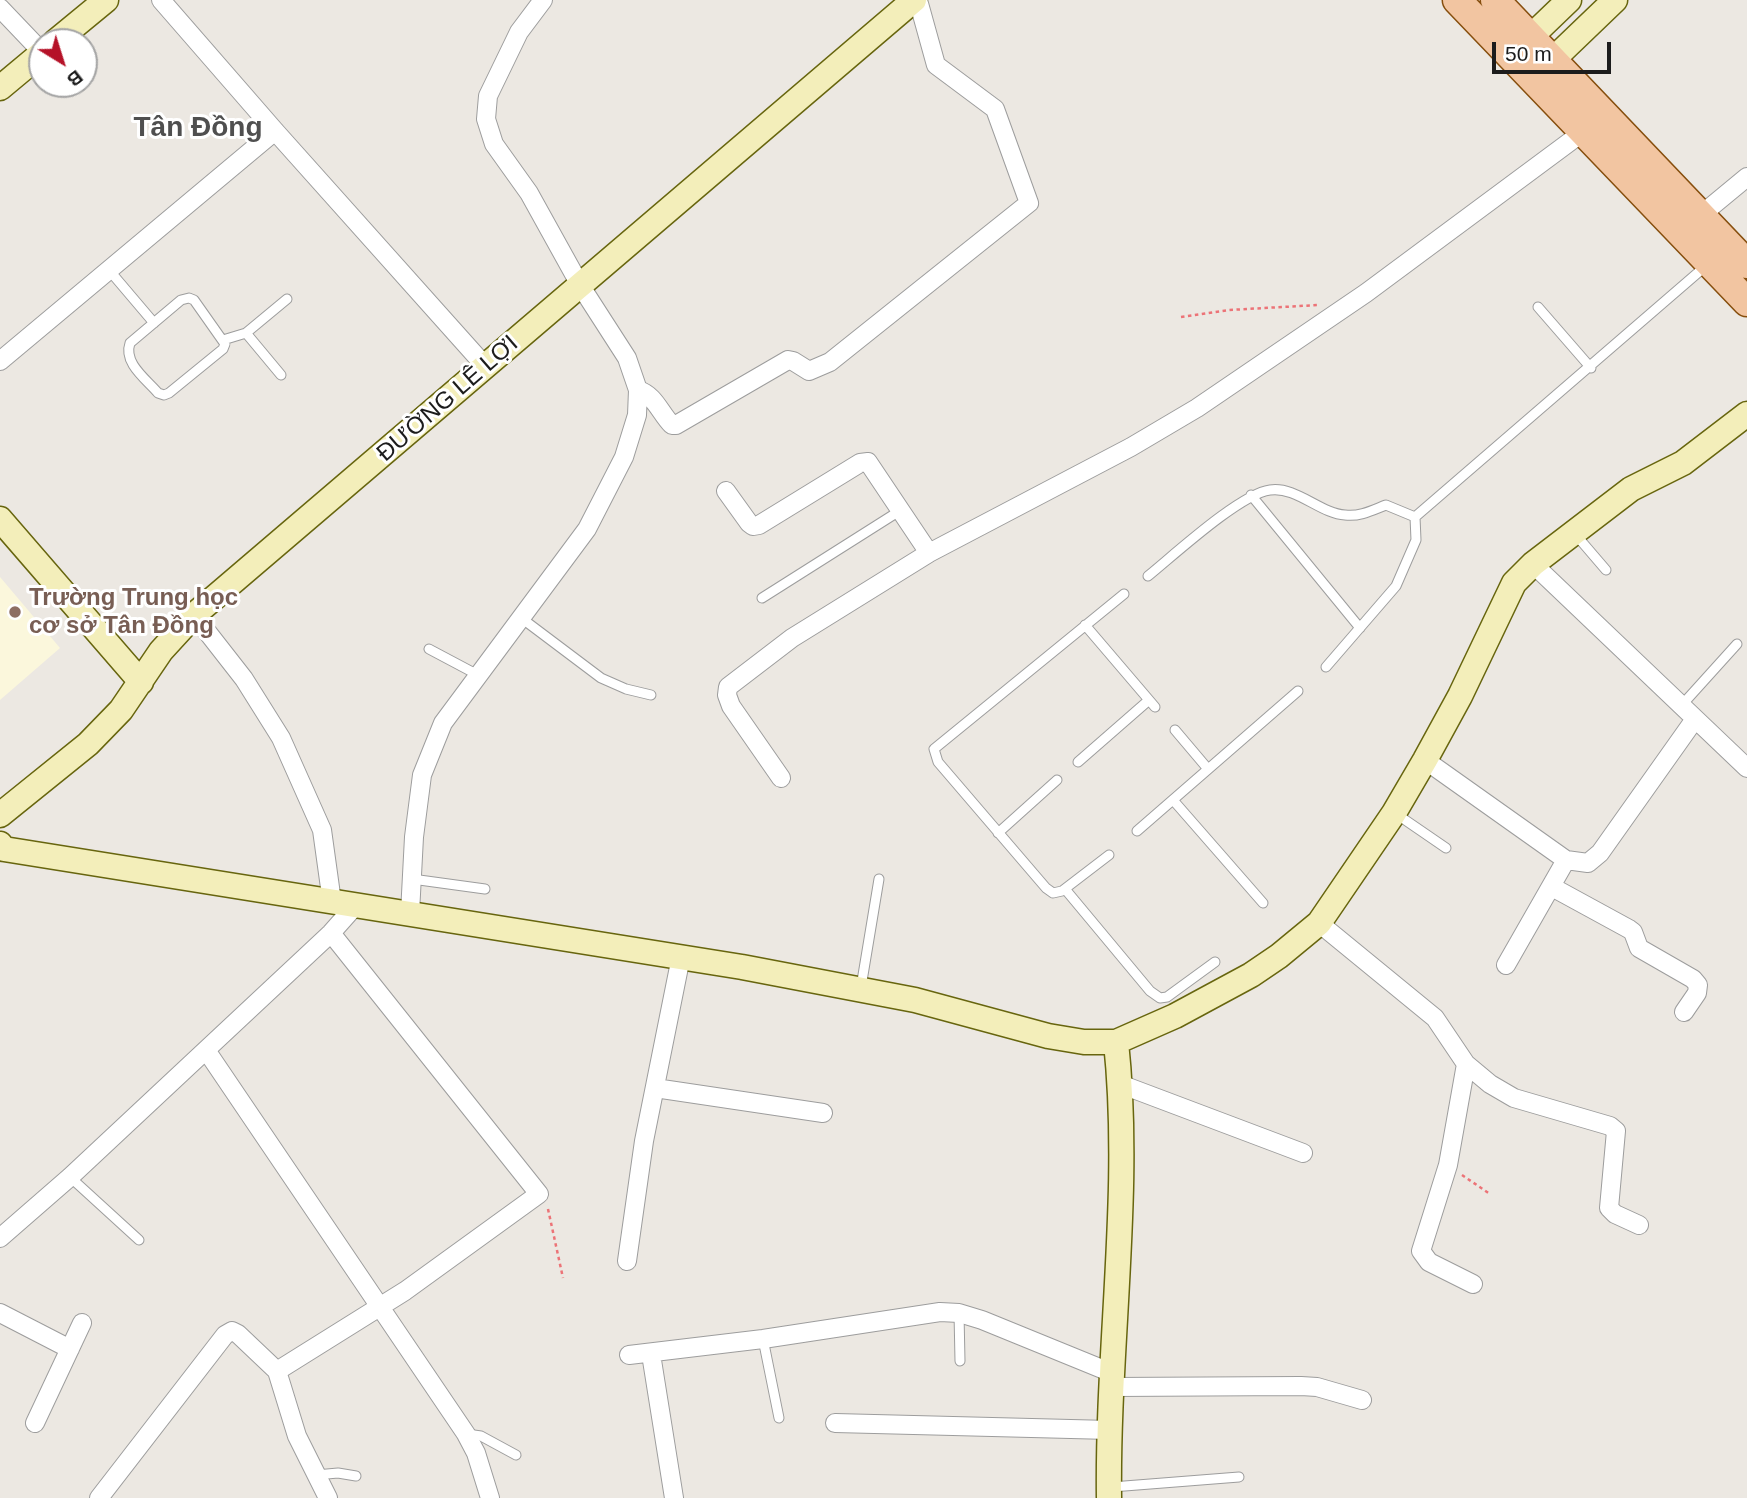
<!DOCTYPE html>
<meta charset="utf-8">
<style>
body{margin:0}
#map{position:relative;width:1747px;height:1498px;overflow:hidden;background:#ece8e2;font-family:Arial,sans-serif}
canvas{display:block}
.north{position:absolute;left:28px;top:28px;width:70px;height:70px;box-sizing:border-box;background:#fff;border:2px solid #a4a4a4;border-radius:50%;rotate:142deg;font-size:19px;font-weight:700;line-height:28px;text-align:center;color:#1c1c1c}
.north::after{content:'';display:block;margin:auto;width:24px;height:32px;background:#b51228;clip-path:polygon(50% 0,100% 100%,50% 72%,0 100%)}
.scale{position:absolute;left:1492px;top:42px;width:119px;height:32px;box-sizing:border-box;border:4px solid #1c1c1c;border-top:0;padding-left:9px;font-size:21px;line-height:24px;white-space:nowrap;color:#1c1c1c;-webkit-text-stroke:5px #fff;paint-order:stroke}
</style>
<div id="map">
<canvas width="1747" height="1498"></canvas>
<div class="north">B</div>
<div class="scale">50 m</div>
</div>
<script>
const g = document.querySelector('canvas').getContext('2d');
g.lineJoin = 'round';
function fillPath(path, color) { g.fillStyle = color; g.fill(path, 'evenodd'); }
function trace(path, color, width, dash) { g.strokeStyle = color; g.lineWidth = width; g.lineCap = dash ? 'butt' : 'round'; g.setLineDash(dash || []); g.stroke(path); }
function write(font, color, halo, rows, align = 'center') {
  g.font = font + ' Arial,sans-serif'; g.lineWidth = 6; g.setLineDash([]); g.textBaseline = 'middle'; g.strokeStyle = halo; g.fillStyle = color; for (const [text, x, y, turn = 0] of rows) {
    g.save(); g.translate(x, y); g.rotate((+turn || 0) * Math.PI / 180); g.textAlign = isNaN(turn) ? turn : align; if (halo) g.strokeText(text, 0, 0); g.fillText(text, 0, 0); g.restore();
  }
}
fillPath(new Path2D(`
 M 0,577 L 60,648 L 0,700 Z`), '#fbf7dc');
const lane = new Path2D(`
 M 109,270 L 154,323
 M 189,298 L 194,300 L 225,344 L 223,349 L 169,393 L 164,395 L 158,393 C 146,379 123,363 130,343 L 181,300 Z
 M 1538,307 L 1591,368
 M 246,333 L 287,299
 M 223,340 L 246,333 L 281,375
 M 1251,495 L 1360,628
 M 1415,517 L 1708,264
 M 1576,535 L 1606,570
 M 1148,576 C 1174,555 1240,494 1270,490 C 1296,486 1321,514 1345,515 C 1360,517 1373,510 1386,505 L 1415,517
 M 762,598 L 901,510
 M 520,617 L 601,678 L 626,689 L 651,695
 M 1085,625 L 1155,707
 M 429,649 L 478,675
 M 1326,667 L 1396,586 L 1416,540 L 1415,517
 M 1681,706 L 1737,644
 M 1175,730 L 1208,769
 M 1078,762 L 1149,700
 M 1173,800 L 1263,903
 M 1395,813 L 1446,848
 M 1137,831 L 1298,691
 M 998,833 L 1057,780
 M 1109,855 L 1062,891 L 1053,893 L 1046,888 L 938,762 L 934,749 L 1124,594
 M 412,879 L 485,889
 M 1065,889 L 1150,991 L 1160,998 L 1167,997 L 1215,962
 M 861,987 L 879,879
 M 70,1177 L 139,1240
 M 959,1313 L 960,1361
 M 763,1339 L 779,1418
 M 467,1434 L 481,1436 L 516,1455
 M 316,1475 L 338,1473 L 356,1476
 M 1112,1487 L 1239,1477`);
const street = new Path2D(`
 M 161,0 L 275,131 L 486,367
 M 0,8 L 42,52
 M 1701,215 L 1747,177
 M 0,361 L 275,131
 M 638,390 C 655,395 660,413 672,425 L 676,425 L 788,360 L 793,361 L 809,371 L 830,362 L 1029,203 L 995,109 L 936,65 L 918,0
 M 726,491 L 749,523 L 753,526 L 759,525 L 860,463 L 868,462 L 929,553
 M 1533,564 L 1747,768
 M 194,615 L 244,679 L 281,738 L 322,830 L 332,902
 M 1425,760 L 1566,860 L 1588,863 L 1600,853 L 1695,719
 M 781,778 L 731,706 L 727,695 L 728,687 L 792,638 L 929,553 L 1131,447 L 1197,408 L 1366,293 L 1583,132
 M 1552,887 L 1629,929 L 1633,932 L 1639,948 L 1693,979 L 1698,985 L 1697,993 L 1684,1012
 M 410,913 L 414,837 L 422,775 L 443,723 L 587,529 L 624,457 L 637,415 L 638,390 L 627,358 L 580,285 L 529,193 L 494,144 L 486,119 L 488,96 L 519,32 L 543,0
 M 1319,923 L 1435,1018 L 1466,1064 L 1490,1084 L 1514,1098 L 1610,1126 L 1616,1131 L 1609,1208 L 1615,1214 L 1639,1225
 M 1506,965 L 1566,860
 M 206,1050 L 466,1434 L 476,1453 L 490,1498
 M 1466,1064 L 1448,1165 L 1421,1251 L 1429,1262 L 1473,1284
 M 1120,1084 L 1303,1153
 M 655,1088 L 823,1113
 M 0,1238 L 70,1177 L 331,933 L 355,906
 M 627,1261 L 644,1141 L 681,957
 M 0,1313 L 70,1349
 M 651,1354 L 674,1498
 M 629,1355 L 763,1339 L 940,1312 L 959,1313 L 982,1320 L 1112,1373
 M 1112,1387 L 1301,1386 L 1317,1387 L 1362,1400
 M 35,1423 L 82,1323
 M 835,1423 L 1110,1430
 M 99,1498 L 225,1335 L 232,1331 L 238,1334 L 277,1371
 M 328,1498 L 297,1436 L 277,1371 L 405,1291 L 539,1194 L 331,933`);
const secondary = new Path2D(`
 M 55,42 L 106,0
 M 1517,50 L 1569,0
 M 1540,72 L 1615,0
 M 0,88 L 42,53
 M 0,519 L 141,682
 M 0,815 L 88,744 L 121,710 L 161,651 L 194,615 L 914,0
 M 0,844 L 4,849 L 742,967 L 915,1000 L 1048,1036 L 1084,1042 L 1116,1042 L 1175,1016 L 1251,975 L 1279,956 L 1319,923 L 1394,813 L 1425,760 L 1460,696 L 1514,583 L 1533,564 L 1631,489 L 1683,463 L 1747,414
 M 1109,1498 C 1107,1347 1132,1192 1116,1042`);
const primary = new Path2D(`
 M 1457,0 L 1747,302
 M 1495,0 L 1747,264`);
trace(lane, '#9d9d9d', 11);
trace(street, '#9d9d9d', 20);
trace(secondary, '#67650e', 27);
trace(primary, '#864e0d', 31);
trace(new Path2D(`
 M 1181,317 L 1229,310 L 1318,305
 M 1462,1175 L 1490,1194
 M 548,1209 L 563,1278`), '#ec7377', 2.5, [3.5, 3.5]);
trace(lane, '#fff', 9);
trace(street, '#fff', 18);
trace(secondary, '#f3eeba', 24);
trace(primary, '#f2c5a1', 28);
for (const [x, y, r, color] of [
 [15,612,7,"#8d6e63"]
]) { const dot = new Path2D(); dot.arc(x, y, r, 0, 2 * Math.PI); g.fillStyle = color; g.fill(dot); trace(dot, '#fff', 2.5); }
write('24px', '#1c1c1c', '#fff', [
 ["ĐƯỜNG LÊ LỢI",448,399,-41]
]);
write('bold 24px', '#785e54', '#fff', [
 ["Trường Trung học",29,598],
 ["cơ sở Tân Đồng",29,626]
], 'left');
write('bold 28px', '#4f4f4f', '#fff', [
 ["Tân Đồng",198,128]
]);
</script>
